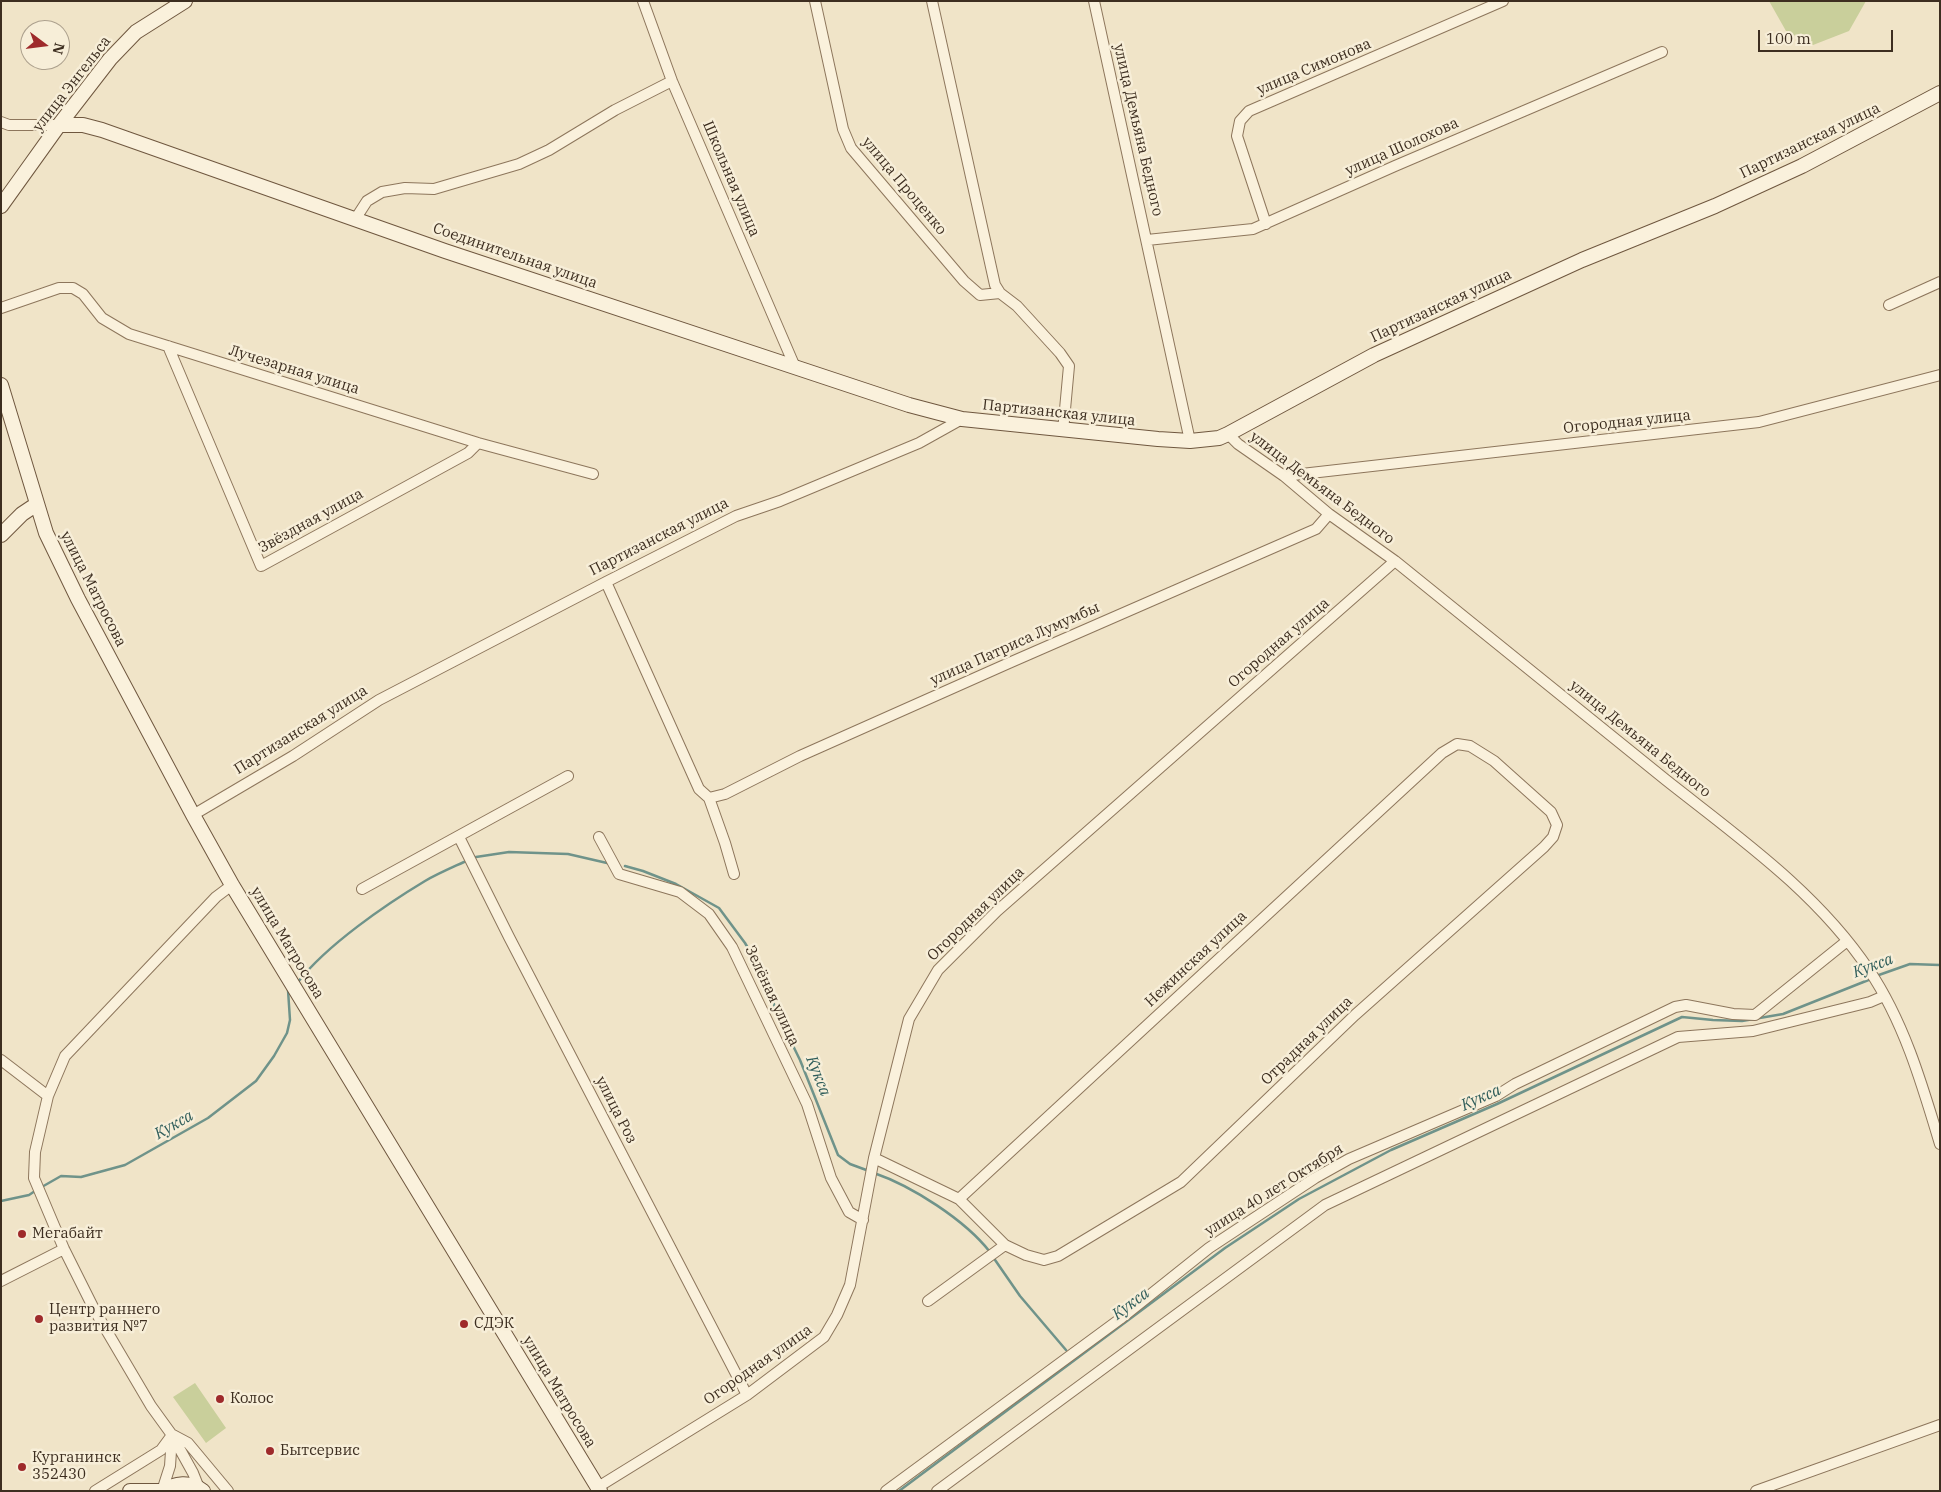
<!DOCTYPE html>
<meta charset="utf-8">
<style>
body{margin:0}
#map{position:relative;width:1941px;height:1492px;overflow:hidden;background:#f0e4c8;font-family:"IBM Plex Serif",serif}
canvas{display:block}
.frame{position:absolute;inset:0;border:2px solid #3d2e20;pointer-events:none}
.north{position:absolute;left:20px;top:20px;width:50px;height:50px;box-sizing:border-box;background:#f7eed8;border:1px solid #ada18e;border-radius:50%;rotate:105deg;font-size:14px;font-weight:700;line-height:20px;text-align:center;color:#3d2e20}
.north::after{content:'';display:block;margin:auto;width:18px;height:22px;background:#9e2a2b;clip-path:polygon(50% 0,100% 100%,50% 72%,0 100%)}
.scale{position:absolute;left:1758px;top:30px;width:135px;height:22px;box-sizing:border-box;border:2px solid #3d2e20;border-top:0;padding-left:6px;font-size:15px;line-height:18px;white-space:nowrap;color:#3d2e20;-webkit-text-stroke:4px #f7eed8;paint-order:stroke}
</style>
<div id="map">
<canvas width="1941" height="1492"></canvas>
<div class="frame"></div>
<div class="north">N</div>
<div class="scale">100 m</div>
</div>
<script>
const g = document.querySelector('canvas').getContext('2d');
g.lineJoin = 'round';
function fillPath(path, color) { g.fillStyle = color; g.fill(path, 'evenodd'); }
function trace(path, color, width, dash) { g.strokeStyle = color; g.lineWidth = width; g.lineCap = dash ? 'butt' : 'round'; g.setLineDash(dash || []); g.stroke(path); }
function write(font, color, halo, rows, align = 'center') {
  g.font = font + ' "IBM Plex Serif",serif'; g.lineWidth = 5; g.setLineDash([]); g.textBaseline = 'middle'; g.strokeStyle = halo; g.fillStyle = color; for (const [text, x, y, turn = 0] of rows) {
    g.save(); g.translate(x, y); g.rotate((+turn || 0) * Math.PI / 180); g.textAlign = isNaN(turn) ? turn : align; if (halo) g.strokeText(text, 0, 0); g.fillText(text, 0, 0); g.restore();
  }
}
fillPath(new Path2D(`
 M 1769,1 L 1866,1 L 1849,31 L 1813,45 L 1786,31 Z
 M 195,1383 L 226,1428 L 206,1443 L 173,1397 Z`), '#c9cf9b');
trace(new Path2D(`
 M 476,857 L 509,852 L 568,854 L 607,863
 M 625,866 L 643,871 L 676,884 L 719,908 L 745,943 L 763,974 L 777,1013 L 800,1060 L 838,1155 L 850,1164 L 869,1171
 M 1876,976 L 1910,964 L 1940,965
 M 298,982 C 327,945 385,905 425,881 C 437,874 451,868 464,862
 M 874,1173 C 912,1186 965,1220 990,1252
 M 40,1188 L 61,1176 L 81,1177 L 125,1165 L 208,1118 L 256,1081 L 274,1056 L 287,1033 L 290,1020 L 288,990
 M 1,1201 L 29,1195 L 35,1191
 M 993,1257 L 1020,1296 L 1066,1350
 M 899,1491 L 1225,1248 L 1299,1199 L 1391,1150 L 1497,1104 L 1682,1017 L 1713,1020 L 1742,1021 L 1783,1014 L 1871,979`), '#6f938a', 2.5);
const street = new Path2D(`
 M 643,1 L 672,81 L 795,367
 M 815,1 L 843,129 L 851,148 L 964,281 L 980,295 L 1000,293
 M 932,1 L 995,285 L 1000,293 L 1017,306 L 1060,353 L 1069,366 L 1063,431
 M 1094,1 L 1190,441
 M 1,122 L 9,125 L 59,125
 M 356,218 L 367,201 L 382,192 L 405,188 L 434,189 L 519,164 L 549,150 L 615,110 L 672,81
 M 1266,224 L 1237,136 L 1240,121 L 1249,111 L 1503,1
 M 1147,240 L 1253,229 L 1395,166 L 1662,52
 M 1889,305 L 1940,282
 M 1,308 L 59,288 L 73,288 L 83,294 L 102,318 L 129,334 L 478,443 L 593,474
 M 168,346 L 261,566 L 468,453 L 478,443
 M 1228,434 L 1238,444 L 1284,476 L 1329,514 L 1395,561 C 1485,634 1576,707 1666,780 C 1738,837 1817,892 1869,970 C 1904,1022 1922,1084 1940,1144
 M 1284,476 L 1759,422 L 1940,375
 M 606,582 L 699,789 L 709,798 L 725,843 L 734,874
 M 709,798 L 725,794 L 800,756 L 1009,663 L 1316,529 L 1329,514
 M 193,815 L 293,756 L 379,700 L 606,582 L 736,516 L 780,501 L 919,443 L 962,419
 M 459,837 L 509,937 L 747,1395
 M 599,837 L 619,874 L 680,892 L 709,914 L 732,947 L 807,1104 L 831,1178 L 849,1212 L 863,1220
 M 362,889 L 568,776
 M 1,1060 L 48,1096
 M 874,1158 L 959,1199 L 1005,1245 L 1026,1255 L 1044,1260 L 1058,1256 L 1181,1182 L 1355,1015 L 1544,847 L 1553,837 L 1557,825 L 1551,812 L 1494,761 L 1470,746 L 1457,744 L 1442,753 L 959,1199
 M 1,1281 L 64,1249
 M 928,1301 L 1005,1245
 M 173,1435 L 188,1443 L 228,1491
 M 598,1487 L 747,1395 L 824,1337 L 837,1315 L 850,1285 L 874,1158 L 909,1019 L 938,970 L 997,911 L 1395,561
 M 199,1488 L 193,1473 L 172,1435 L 151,1406 L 95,1311 L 64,1249 L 34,1178 L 35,1152 L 48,1096 L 65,1056 L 216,897 L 232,885
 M 95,1491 L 161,1450 L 172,1435
 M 162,1491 L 170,1466 L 172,1436
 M 886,1491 L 1120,1319 L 1209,1248 L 1315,1178 L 1349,1159 L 1496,1096 L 1515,1084 L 1675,1007 L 1686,1005 L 1733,1014 L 1755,1015 L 1847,941
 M 937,1491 L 1325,1205 L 1678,1037 L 1753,1031 L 1870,1002 L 1884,996
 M 1756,1491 L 1940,1425`);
const secondary = new Path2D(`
 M 59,125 L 83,125 L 102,130 L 445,251 L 909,405 L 962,419 L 1158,439 L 1190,441 L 1219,438 L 1228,434 L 1374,355 L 1582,260 L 1715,206 L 1802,166 L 1940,93
 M 1,206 L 59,125 L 110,59 L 136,32 L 185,1
 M 1,385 L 46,533 L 78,599 L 193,815 L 232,885 L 600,1491
 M 1,535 L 22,514 L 37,504
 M 130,1491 L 162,1491
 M 162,1491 C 175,1483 190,1481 203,1491`);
trace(street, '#8d765c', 12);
trace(secondary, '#6f573f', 16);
trace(street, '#faf1dc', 10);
trace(secondary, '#faf1dc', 14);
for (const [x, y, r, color] of [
 [22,1234,5,"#9e2a2b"],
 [39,1319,5,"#9e2a2b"],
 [464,1324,5,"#9e2a2b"],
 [220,1399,5,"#9e2a2b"],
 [270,1451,5,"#9e2a2b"],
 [22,1467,5,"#9e2a2b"]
]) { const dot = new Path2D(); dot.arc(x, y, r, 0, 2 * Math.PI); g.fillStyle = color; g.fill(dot); trace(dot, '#f7eed8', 2); }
write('15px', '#3d2e20', '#f7eed8', [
 ["улица Симонова",1314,67,-23],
 ["улица Энгельса",72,84,-52],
 ["улица Демьяна Бедного",1138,130,77],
 ["Партизанская улица",1810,141,-26],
 ["улица Шолохова",1402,147,-24],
 ["Школьная улица",731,179,67],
 ["улица Проценко",904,186,50],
 ["Соединительная улица",515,256,19],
 ["Партизанская улица",1441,306,-25],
 ["Лучезарная улица",294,370,17],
 ["Партизанская улица",1059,413,6],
 ["Огородная улица",1627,422,-6],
 ["улица Демьяна Бедного",1322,488,37],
 ["Звёздная улица",311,521,-29],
 ["Партизанская улица",659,537,-27],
 ["улица Матросова",93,589,63],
 ["Огородная улица",1279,643,-41],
 ["улица Патриса Лумумбы",1015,644,-24],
 ["Партизанская улица",301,730,-32],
 ["улица Демьяна Бедного",1640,739,39],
 ["Огородная улица",976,914,-44],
 ["улица Матросова",287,943,59],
 ["Нежинская улица",1196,959,-43],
 ["Зелёная улица",772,996,65],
 ["Отрадная улица",1307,1041,-44],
 ["улица Роз",616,1110,63],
 ["улица 40 лет Октября",1274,1190,-32],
 ["Огородная улица",758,1365,-35],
 ["улица Матросова",559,1392,59]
]);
write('15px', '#3d2e20', '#f7eed8', [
 ["Мегабайт",32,1234],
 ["Центр раннего",49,1310],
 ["развития №7",49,1327],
 ["СДЭК",474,1324],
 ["Колос",230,1399],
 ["Бытсервис",280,1451],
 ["Курганинск",32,1458],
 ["352430",32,1475]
], 'left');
write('italic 16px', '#2f5d5a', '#f7eed8', [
 ["Кукса",1873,966,-21],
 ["Кукса",818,1076,68],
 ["Кукса",1481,1098,-24],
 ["Кукса",174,1125,-30],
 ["Кукса",1131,1304,-37]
]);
</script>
